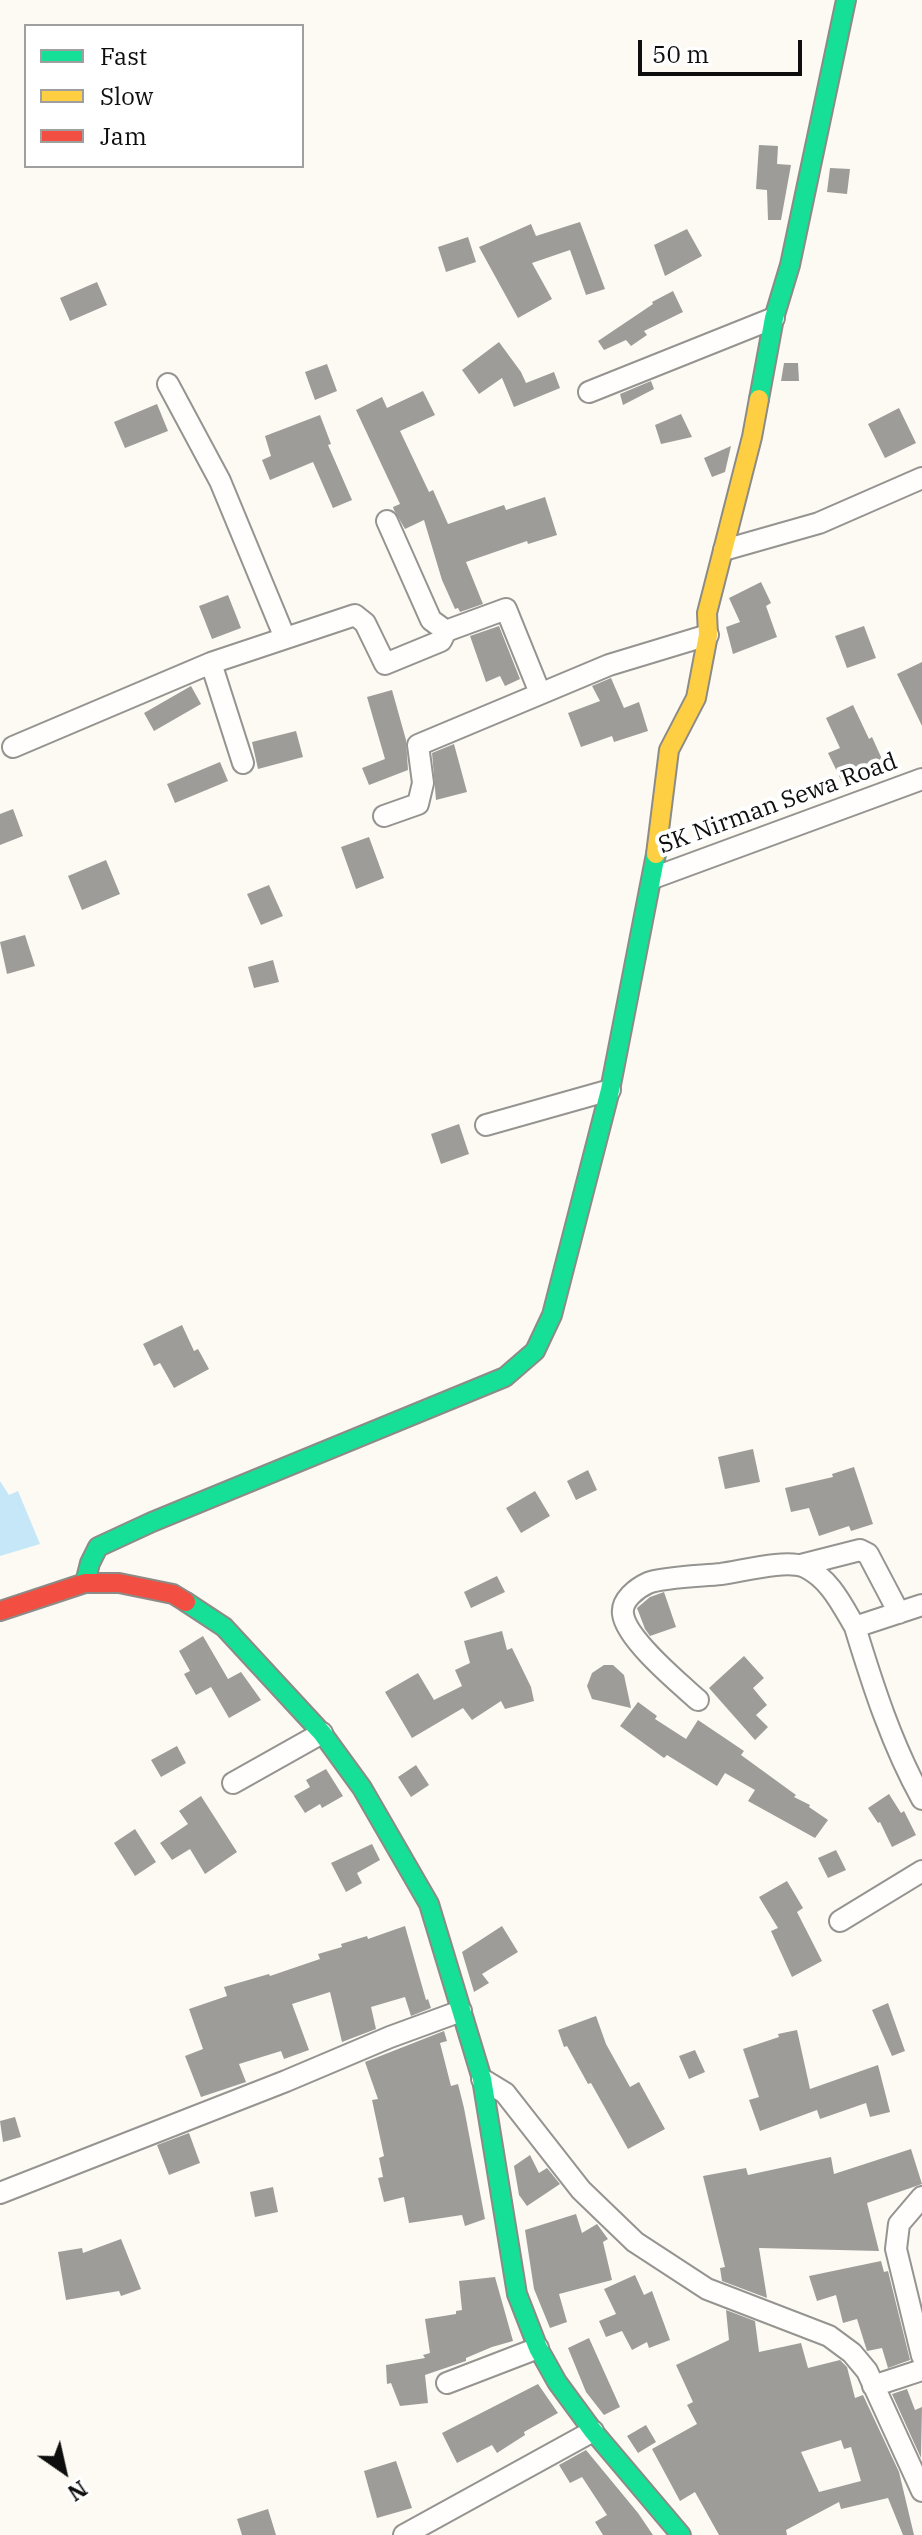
<!DOCTYPE html>
<style>
body{margin:0}
#map{position:relative;width:922px;height:2535px;overflow:hidden;background:#fcfaf2;font-family:"IBM Plex Serif",serif}
canvas{display:block}
.legend{position:absolute;left:24px;top:24px;width:280px;height:144px;box-sizing:border-box;background:#fff;border:2px solid #9f9f9f;margin:0;padding:10px 14px;list-style:none;font-size:24px;color:#0e0e0e}
.legend li{display:flex;align-items:center;gap:16px;height:40px}
.legend b{width:40px;border:2px solid #9f9f9f}
.north{position:absolute;left:24px;top:2431px;width:80px;height:80px;-webkit-text-stroke:6px #fff;paint-order:stroke;rotate:146deg;font-size:22px;font-weight:700;line-height:32px;text-align:center;color:#0e0e0e}
.north::after{content:'';display:block;margin:auto;width:28px;height:36px;background:#0e0e0e;clip-path:polygon(50% 0,100% 100%,50% 72%,0 100%)}
.scale{position:absolute;left:638px;top:40px;width:164px;height:36px;box-sizing:border-box;border:4px solid #0e0e0e;border-top:0;padding-left:10px;font-size:24px;line-height:28px;white-space:nowrap;color:#0e0e0e;-webkit-text-stroke:6px #fff;paint-order:stroke}
</style>
<div id="map">
<canvas width="922" height="2535"></canvas>
<ul class="legend">
<li><b style="height:10px;background:#16e098"></b>Fast</li>
<li><b style="height:10px;background:#ffcf43"></b>Slow</li>
<li><b style="height:10px;background:#f24e42"></b>Jam</li>
</ul>
<div class="north">N</div>
<div class="scale">50 m</div>
</div>
<script>
const g = document.querySelector('canvas').getContext('2d');
g.lineJoin = 'round';
function fillPath(path, color) { g.fillStyle = color; g.fill(path, 'evenodd'); }
function trace(path, color, width, dash) { g.strokeStyle = color; g.lineWidth = width; g.lineCap = dash ? 'butt' : 'round'; g.setLineDash(dash || []); g.stroke(path); }
function write(font, color, halo, rows, align = 'center') {
  g.font = font + ' "IBM Plex Serif",serif'; g.lineWidth = 8; g.setLineDash([]); g.textBaseline = 'middle'; g.strokeStyle = halo; g.fillStyle = color; for (const [text, x, y, turn = 0] of rows) {
    g.save(); g.translate(x, y); g.rotate((+turn || 0) * Math.PI / 180); g.textAlign = isNaN(turn) ? turn : align; if (halo) g.strokeText(text, 0, 0); g.fillText(text, 0, 0); g.restore();
  }
}
fillPath(new Path2D(`
 M 0,1481 L 9,1495 L 18,1491 L 40,1544 L 0,1556 Z`), '#c6e7f8');
fillPath(new Path2D(`
 M 759,145 L 778,146 L 777,164 L 791,165 L 781,220 L 768,220 L 767,190 L 756,189 Z
 M 830,168 L 850,169 L 847,194 L 827,192 Z
 M 580,222 L 605,289 L 586,295 L 570,250 L 532,263 L 552,299 L 518,318 L 479,247 L 531,224 L 536,236 Z
 M 687,229 L 702,256 L 665,276 L 654,245 Z
 M 468,237 L 476,262 L 446,272 L 438,247 Z
 M 97,282 L 107,305 L 70,321 L 60,298 Z
 M 673,291 L 683,312 L 644,331 L 647,335 L 631,346 L 626,340 L 604,350 L 598,341 L 653,304 L 652,302 Z
 M 499,342 L 521,372 L 526,383 L 554,372 L 560,388 L 514,407 L 502,378 L 479,394 L 462,370 Z
 M 784,363 L 798,363 L 799,381 L 781,381 Z
 M 327,364 L 337,391 L 315,400 L 305,372 Z
 M 651,381 L 654,389 L 623,405 L 620,394 Z
 M 423,391 L 435,415 L 400,431 L 429,492 L 433,490 L 448,524 L 504,505 L 506,510 L 545,497 L 557,535 L 528,544 L 527,541 L 466,562 L 483,604 L 460,612 L 458,608 L 455,609 L 442,580 L 424,520 L 405,529 L 394,510 L 393,507 L 400,504 L 356,410 L 382,397 L 387,408 Z
 M 157,404 L 168,431 L 125,448 L 114,422 Z
 M 899,408 L 916,443 L 885,458 L 868,424 Z
 M 681,414 L 692,437 L 661,444 L 655,425 Z
 M 320,415 L 331,444 L 328,445 L 352,500 L 333,508 L 313,462 L 270,480 L 262,460 L 271,456 L 265,436 Z
 M 731,446 L 725,472 L 712,477 L 704,458 Z
 M 761,582 L 771,603 L 766,606 L 777,637 L 733,654 L 726,627 L 740,622 L 729,598 Z
 M 228,595 L 241,628 L 212,639 L 199,606 Z
 M 499,626 L 520,679 L 505,686 L 500,676 L 486,682 L 470,636 Z
 M 864,626 L 876,658 L 847,668 L 835,636 Z
 M 922,662 L 922,726 L 897,674 Z
 M 611,678 L 624,708 L 639,702 L 648,731 L 614,742 L 612,736 L 581,747 L 568,713 L 600,701 L 592,686 Z
 M 191,686 L 201,704 L 154,731 L 144,713 Z
 M 392,690 L 406,740 L 408,770 L 369,785 L 362,768 L 385,759 L 367,697 Z
 M 853,705 L 869,739 L 872,737 L 886,768 L 871,775 L 869,771 L 843,784 L 828,753 L 840,748 L 826,718 Z
 M 296,731 L 303,757 L 258,769 L 252,742 Z
 M 454,744 L 467,792 L 436,800 L 432,753 Z
 M 220,762 L 228,781 L 175,803 L 167,784 Z
 M 13,809 L 23,836 L 0,845 L 0,814 Z
 M 369,837 L 384,878 L 356,889 L 341,847 Z
 M 106,860 L 120,894 L 82,910 L 68,876 Z
 M 269,885 L 283,916 L 261,925 L 247,894 Z
 M 25,935 L 35,966 L 7,974 L 0,942 Z
 M 273,960 L 279,982 L 254,988 L 248,967 Z
 M 459,1124 L 469,1154 L 441,1164 L 431,1134 Z
 M 182,1325 L 194,1351 L 198,1349 L 209,1369 L 174,1388 L 160,1363 L 154,1366 L 143,1344 Z
 M 753,1449 L 760,1482 L 725,1489 L 718,1457 Z
 M 854,1467 L 873,1524 L 851,1531 L 849,1526 L 819,1536 L 809,1508 L 791,1512 L 785,1488 L 833,1477 L 832,1474 Z
 M 588,1470 L 597,1490 L 576,1500 L 567,1481 Z
 M 535,1491 L 550,1516 L 521,1533 L 506,1508 Z
 M 497,1576 L 505,1592 L 471,1608 L 464,1592 Z
 M 664,1592 L 676,1627 L 650,1636 L 645,1629 L 637,1608 L 650,1597 Z
 M 502,1631 L 507,1650 L 512,1648 L 531,1687 L 534,1701 L 505,1709 L 501,1701 L 472,1720 L 463,1708 L 412,1738 L 385,1692 L 418,1673 L 434,1700 L 462,1686 L 455,1670 L 470,1663 L 464,1641 Z
 M 203,1636 L 228,1679 L 241,1672 L 261,1700 L 229,1718 L 211,1687 L 196,1695 L 184,1674 L 190,1671 L 179,1651 Z
 M 744,1656 L 764,1678 L 753,1688 L 767,1705 L 756,1715 L 768,1727 L 755,1740 L 709,1688 Z
 M 604,1665 L 613,1665 L 624,1675 L 631,1708 L 592,1699 L 587,1686 L 592,1673 Z
 M 638,1702 L 657,1716 L 655,1719 L 686,1739 L 698,1720 L 744,1751 L 741,1755 L 796,1795 L 794,1797 L 810,1805 L 809,1807 L 828,1820 L 815,1838 L 748,1801 L 755,1790 L 725,1773 L 717,1786 L 667,1755 L 664,1758 L 620,1726 Z
 M 177,1746 L 186,1763 L 161,1777 L 151,1760 Z
 M 416,1765 L 429,1785 L 411,1797 L 398,1777 Z
 M 326,1769 L 343,1796 L 322,1808 L 320,1804 L 305,1813 L 294,1796 L 310,1787 L 306,1780 Z
 M 889,1794 L 901,1813 L 904,1811 L 916,1835 L 892,1847 L 880,1822 L 878,1823 L 868,1808 Z
 M 201,1796 L 237,1852 L 205,1874 L 190,1849 L 172,1860 L 160,1843 L 188,1824 L 179,1811 Z
 M 135,1829 L 156,1862 L 135,1876 L 114,1843 Z
 M 372,1844 L 380,1860 L 357,1873 L 362,1883 L 346,1892 L 331,1863 Z
 M 836,1850 L 846,1870 L 828,1878 L 818,1858 Z
 M 787,1881 L 803,1908 L 797,1912 L 822,1961 L 792,1977 L 771,1931 L 778,1928 L 759,1897 Z
 M 405,1926 L 426,2000 L 428,1999 L 431,2008 L 411,2016 L 405,1997 L 371,2007 L 376,2029 L 342,2042 L 330,1992 L 292,2004 L 309,2050 L 284,2059 L 281,2051 L 239,2064 L 246,2082 L 201,2097 L 185,2056 L 203,2049 L 189,2009 L 227,1996 L 224,1987 L 269,1974 L 270,1976 L 320,1959 L 318,1954 L 342,1947 L 341,1944 L 367,1936 L 368,1939 Z
 M 502,1926 L 518,1952 L 482,1974 L 489,1983 L 474,1992 L 462,1952 Z
 M 888,2003 L 905,2051 L 892,2056 L 872,2010 Z
 M 596,2016 L 606,2044 L 630,2087 L 639,2082 L 665,2129 L 628,2149 L 591,2083 L 588,2084 L 567,2046 L 564,2047 L 558,2030 Z
 M 797,2030 L 810,2089 L 878,2065 L 890,2112 L 870,2117 L 866,2103 L 820,2119 L 817,2110 L 760,2131 L 749,2100 L 759,2097 L 743,2049 L 779,2037 L 778,2034 Z
 M 444,2031 L 447,2041 L 440,2043 L 451,2086 L 458,2084 L 464,2108 L 485,2219 L 465,2226 L 462,2215 L 409,2223 L 404,2197 L 384,2202 L 378,2178 L 383,2177 L 379,2158 L 384,2156 L 372,2100 L 378,2099 L 365,2062 Z
 M 695,2050 L 705,2072 L 689,2079 L 679,2056 Z
 M 15,2117 L 21,2137 L 3,2142 L 0,2121 Z
 M 189,2133 L 200,2163 L 169,2175 L 157,2145 Z
 M 911,2149 L 922,2184 L 867,2203 L 879,2251 L 759,2248 L 767,2298 L 722,2281 L 720,2268 L 725,2267 L 703,2176 L 746,2168 L 748,2175 L 831,2157 L 834,2174 Z
 M 530,2155 L 539,2173 L 547,2168 L 560,2184 L 527,2206 L 519,2195 L 514,2166 Z
 M 273,2187 L 278,2212 L 255,2217 L 250,2192 Z
 M 576,2214 L 582,2233 L 597,2224 L 608,2239 L 603,2242 L 612,2280 L 559,2294 L 567,2322 L 550,2328 L 534,2289 L 525,2230 Z
 M 121,2239 L 141,2289 L 121,2296 L 119,2291 L 66,2300 L 58,2252 L 82,2248 L 83,2253 Z
 M 881,2261 L 884,2272 L 888,2271 L 910,2360 L 888,2368 L 882,2348 L 867,2351 L 857,2319 L 843,2323 L 836,2295 L 817,2301 L 809,2276 Z
 M 635,2275 L 644,2295 L 652,2291 L 670,2340 L 649,2348 L 647,2342 L 632,2350 L 622,2331 L 606,2337 L 599,2321 L 616,2314 L 604,2289 Z
 M 495,2277 L 513,2341 L 492,2347 L 466,2358 L 466,2361 L 425,2375 L 428,2403 L 400,2406 L 391,2383 L 387,2384 L 386,2365 L 425,2358 L 423,2355 L 430,2353 L 425,2319 L 456,2314 L 456,2311 L 462,2310 L 459,2281 Z
 M 726,2310 L 755,2321 L 759,2352 L 801,2343 L 808,2368 L 840,2360 L 847,2367 L 855,2398 L 863,2395 L 899,2472 L 914,2535 L 903,2535 L 888,2498 L 841,2509 L 839,2502 L 786,2530 L 787,2535 L 719,2535 L 695,2492 L 680,2501 L 652,2449 L 697,2424 L 687,2405 L 693,2402 L 676,2365 L 729,2340 ZM 841,2440 L 844,2449 L 851,2447 L 861,2481 L 819,2492 L 801,2452 Z
 M 589,2338 L 620,2407 L 604,2415 L 586,2392 L 568,2348 Z
 M 538,2384 L 558,2413 L 524,2432 L 525,2435 L 497,2453 L 492,2445 L 457,2463 L 442,2433 Z
 M 907,2389 L 915,2410 L 922,2407 L 921,2458 L 892,2394 Z
 M 646,2425 L 656,2442 L 638,2453 L 627,2436 Z
 M 586,2450 L 638,2513 L 653,2535 L 603,2535 L 595,2522 L 607,2515 L 582,2477 L 570,2483 L 559,2465 Z
 M 396,2461 L 412,2508 L 377,2518 L 364,2471 Z
 M 268,2509 L 276,2535 L 242,2535 L 237,2519 Z`), '#9e9c98');
const street = new Path2D(`
 M 168,384 L 220,481 L 285,638
 M 589,392 L 774,318
 M 387,521 L 431,620 L 446,631 L 506,609 L 540,693
 M 724,550 L 819,523 L 922,478
 M 211,663 L 243,763
 M 13,747 L 211,663 L 355,615 L 365,623 L 385,664 L 441,641 L 446,631
 M 384,816 L 418,804 L 423,783 L 418,745 L 609,665 L 708,635
 M 653,878 L 922,779
 M 486,1125 L 610,1090
 M 801,1565 L 860,1550 L 868,1554 L 899,1613
 M 855,1627 C 873,1686 892,1745 922,1799
 M 698,1700 C 679,1683 626,1639 623,1614 C 621,1600 637,1588 648,1583 C 663,1577 703,1576 721,1574 C 743,1571 786,1559 805,1567 C 830,1579 842,1605 855,1627 L 922,1605
 M 233,1783 L 322,1733
 M 840,1921 L 922,1871
 M 482,2079 L 505,2093 L 581,2190 L 635,2242 L 707,2289 L 829,2336 L 852,2353 L 867,2371 L 922,2491
 M 0,2193 L 286,2081 L 390,2037 L 461,2011
 M 922,2197 L 899,2224 L 896,2249 L 922,2356
 M 447,2383 L 538,2348
 M 873,2386 L 922,2370
 M 404,2535 L 593,2431`);
const fast = new Path2D(`
 M 759,399 L 774,318 L 790,265 L 846,0
 M 85,1583 L 90,1563 L 98,1547 L 152,1522 L 505,1377 L 535,1351 L 552,1315 L 610,1090 L 656,854
 M 186,1602 L 224,1627 L 322,1733 L 362,1788 L 429,1904 L 482,2079 L 517,2294 L 538,2348 L 557,2382 L 593,2431 L 681,2535`);
const slow = new Path2D(`
 M 656,854 L 669,750 L 696,698 L 708,635 L 707,613 L 752,437 L 759,399`);
const jam = new Path2D(`
 M 0,1611 L 85,1583 L 119,1583 L 173,1594 L 186,1602`);
trace(street, '#959491', 24);
trace(fast, '#8c8b87', 22);
trace(slow, '#8c8b87', 22);
trace(jam, '#8c8b87', 22);
trace(street, '#fffefd', 20);
trace(fast, '#16e098', 18);
trace(slow, '#ffcf43', 18);
trace(jam, '#f24e42', 18);
write('24px', '#0e0e0e', '#fff', [
 ["SK Nirman Sewa Road",778,804,-20]
]);
</script>
